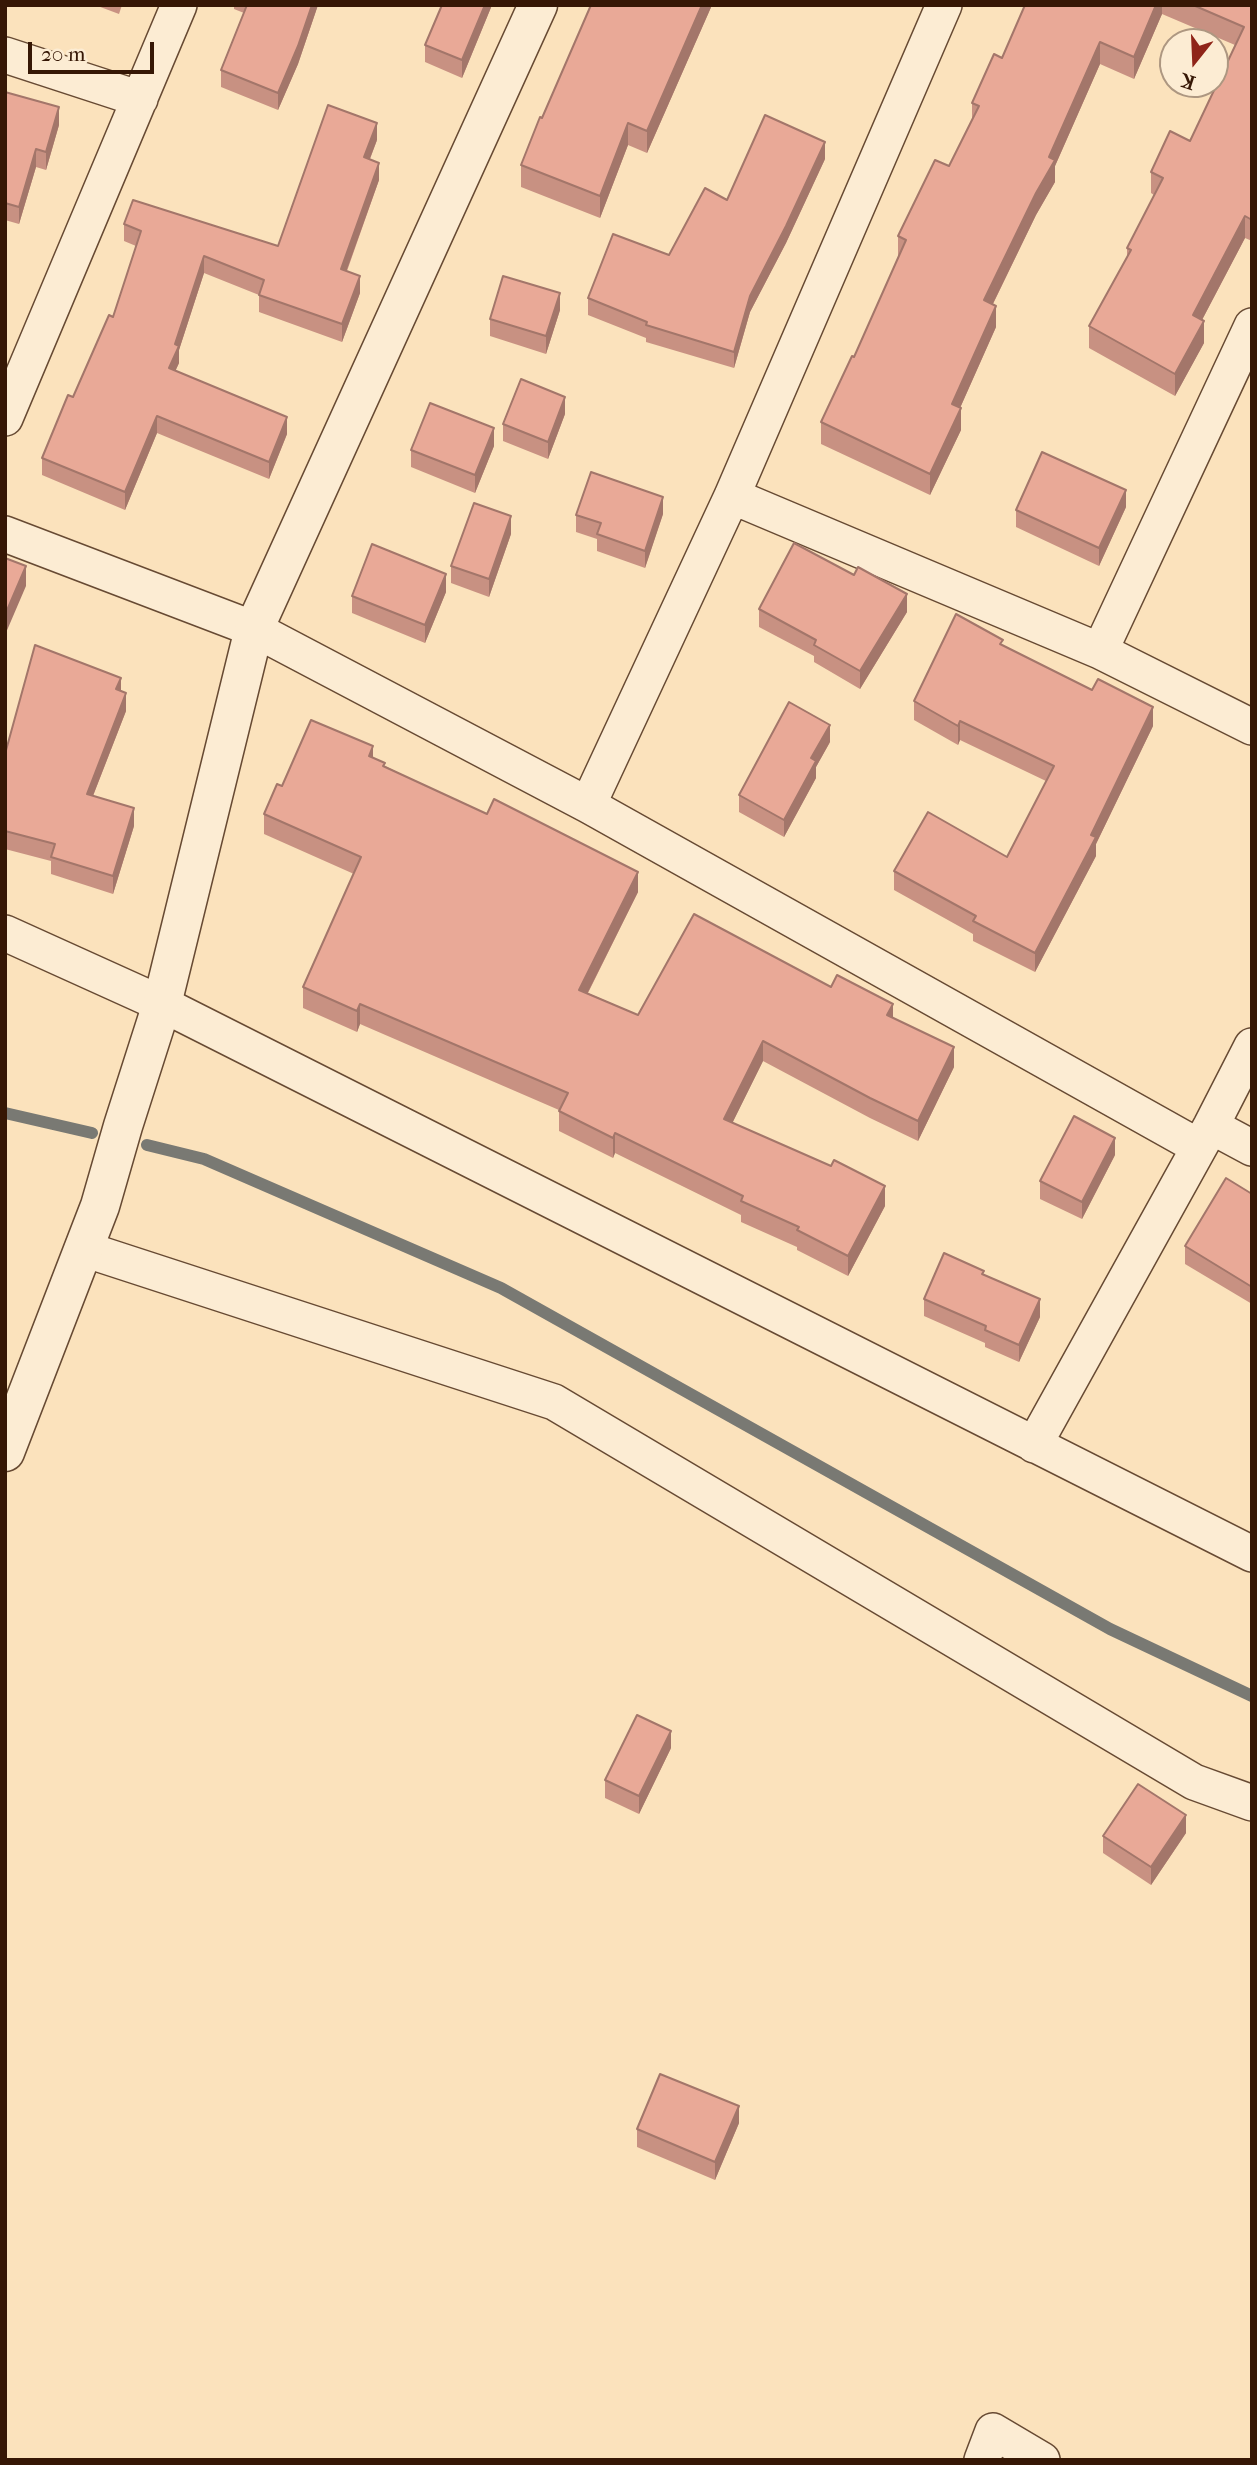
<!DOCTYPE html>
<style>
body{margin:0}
#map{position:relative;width:1257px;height:2465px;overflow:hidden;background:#fbe2bc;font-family:"IM FELL French Canon",serif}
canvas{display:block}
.frame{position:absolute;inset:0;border:7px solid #361705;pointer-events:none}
.north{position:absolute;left:1159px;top:28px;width:70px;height:70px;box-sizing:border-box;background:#fcecd3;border:2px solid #ad9781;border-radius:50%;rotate:198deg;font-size:19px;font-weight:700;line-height:28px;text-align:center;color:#361705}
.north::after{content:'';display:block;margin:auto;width:24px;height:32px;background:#8f2418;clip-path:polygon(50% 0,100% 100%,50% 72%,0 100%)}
.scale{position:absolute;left:28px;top:42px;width:126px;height:32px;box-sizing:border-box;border:4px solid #361705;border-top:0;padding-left:9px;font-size:21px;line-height:24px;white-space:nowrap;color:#361705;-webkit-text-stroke:5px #fcecd3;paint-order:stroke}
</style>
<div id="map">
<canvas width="1257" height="2465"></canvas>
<div class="frame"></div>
<div class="north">K</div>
<div class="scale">20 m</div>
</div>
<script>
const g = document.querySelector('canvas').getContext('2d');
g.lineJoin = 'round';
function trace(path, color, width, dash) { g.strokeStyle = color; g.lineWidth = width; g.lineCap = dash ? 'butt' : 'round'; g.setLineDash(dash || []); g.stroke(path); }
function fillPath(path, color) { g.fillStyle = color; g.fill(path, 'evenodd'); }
trace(new Path2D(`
 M 5,1113 L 92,1133
 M 147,1145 L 204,1159 L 501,1288 L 1110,1629 L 1252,1696`), '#797973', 12);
const minor = new Path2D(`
 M 5,55 L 140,99
 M 5,418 L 179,5
 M 732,496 L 1100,651 L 1252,727
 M 5,534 L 254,629 L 588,805 L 1199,1147
 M 1100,651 L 1252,326
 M 588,805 L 732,496 L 944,5
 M 5,933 L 162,1004 L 1252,1554
 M 1211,1126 L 1252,1148
 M 84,1249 L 554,1402 L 1194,1782 L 1252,1803
 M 1034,1445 L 1211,1126 L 1252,1046
 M 982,2460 L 993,2431 L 1042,2460`);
const tertiary = new Path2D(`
 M 5,1452 L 100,1206 L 123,1126 L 162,1004 L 254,629 L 538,5`);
trace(minor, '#674a33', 38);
trace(tertiary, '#674a33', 41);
trace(minor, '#fcecd3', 35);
trace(tertiary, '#fcecd3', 38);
fillPath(new Path2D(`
 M 95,5 L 122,5 L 119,14 Z
 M 234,5 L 318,5 L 298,64 L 278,110 L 221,87 L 221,70 L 244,13 L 234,9 Z
 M 492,5 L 462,78 L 425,62 L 425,45 Z
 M 591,5 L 712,5 L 647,153 L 628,145 L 600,218 L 521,187 L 521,165 Z
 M 1025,5 L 1252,5 L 1252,241 L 1245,238 L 1202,320 L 1204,343 L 1175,396 L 1089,348 L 1089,326 L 1127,258 L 1127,248 L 1154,195 L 1151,193 L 1151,172 L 1190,141 L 1235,45 L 1162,14 L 1134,79 L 1100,64 L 1055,166 L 1055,182 L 1036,215 L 993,304 L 996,327 L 960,408 L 961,430 L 930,495 L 821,444 L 821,422 L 854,357 L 898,257 L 898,236 L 949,166 L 972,119 L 972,103 L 1002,58 Z
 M 5,92 L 59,125 L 46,170 L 36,167 L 19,224 L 5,220 Z
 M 377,140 L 370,159 L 379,180 L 347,271 L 360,293 L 342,342 L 259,312 L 259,295 L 204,273 L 179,350 L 179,363 L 175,371 L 287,434 L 269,479 L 157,433 L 125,510 L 42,475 L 42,458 L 113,317 L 136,246 L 124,241 L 124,224 L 278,246 Z
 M 825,159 L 786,243 L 750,312 L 734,368 L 646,342 L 646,338 L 588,315 L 588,298 L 669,255 L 727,200 Z
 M 560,310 L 546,354 L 490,336 L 490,319 Z
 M 565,414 L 548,459 L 503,441 L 503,424 Z
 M 494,446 L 475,493 L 411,467 L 411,450 Z
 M 1126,507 L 1099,566 L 1016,527 L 1016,510 Z
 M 663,514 L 645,568 L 597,551 L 597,539 L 576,532 L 576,515 Z
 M 511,534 L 489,597 L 451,583 L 451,566 Z
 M 446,592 L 425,643 L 352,613 L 352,596 Z
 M 759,609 L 907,612 L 860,689 L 814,662 L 814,656 L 759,627 Z
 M 1003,645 L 1153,726 L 1096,844 L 1096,856 L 1035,972 L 973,941 L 973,934 L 894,890 L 894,871 L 1007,857 L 1046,781 L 960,740 L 958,745 L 914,720 L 914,701 Z
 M 121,691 L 126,711 L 93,796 L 134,826 L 113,894 L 51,874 L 51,861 L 5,849 L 5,754 Z
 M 830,742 L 816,767 L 816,778 L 784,837 L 739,812 L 739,795 Z
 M 373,758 L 385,766 L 638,892 L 588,993 L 638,1015 L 831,987 L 893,1018 L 954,1067 L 918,1141 L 870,1118 L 763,1061 L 732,1123 L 885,1206 L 848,1276 L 797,1250 L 797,1247 L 741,1222 L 741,1215 L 615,1153 L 613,1158 L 559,1131 L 559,1110 L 360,1024 L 357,1032 L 303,1008 L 303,987 L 354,874 L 264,834 L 264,814 Z
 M 1115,1155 L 1082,1219 L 1040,1199 L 1040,1181 Z
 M 1252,1194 L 1252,1304 L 1185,1264 L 1185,1246 Z
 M 984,1274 L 1040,1317 L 1019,1362 L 985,1347 L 985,1343 L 924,1316 L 924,1299 Z
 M 671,1748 L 639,1814 L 605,1798 L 605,1780 Z
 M 1186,1833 L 1151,1885 L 1103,1853 L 1103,1836 Z
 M 739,2123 L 715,2180 L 637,2147 L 637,2129 Z`), '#c89182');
fillPath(new Path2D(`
 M 312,5 L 318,5 L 298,64 L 278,110 L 278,93 Z
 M 485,5 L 492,5 L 462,78 L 462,60 Z
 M 702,5 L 712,5 L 647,153 L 647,131 Z
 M 1156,5 L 1162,5 L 1162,14 L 1134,79 L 1134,57 Z
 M 1100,42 L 1100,64 L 1055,166 L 1055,182 L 1036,215 L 984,322 L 984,300 Z
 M 59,107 L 59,125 L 46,170 L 46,152 Z
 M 377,123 L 377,140 L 364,174 L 364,157 Z
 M 628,123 L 628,145 L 600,218 L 600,196 Z
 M 825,142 L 825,159 L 786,243 L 750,312 L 734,368 L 734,352 L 750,296 Z
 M 36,149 L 36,167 L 19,224 L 19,207 Z
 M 379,163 L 379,180 L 341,286 L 341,269 Z
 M 1245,216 L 1245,238 L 1193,337 L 1193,315 Z
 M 204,256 L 204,273 L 179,350 L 179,363 L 169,385 L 169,368 L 175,344 Z
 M 360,276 L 360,293 L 342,342 L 342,324 Z
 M 560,293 L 560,310 L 546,354 L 546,336 Z
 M 996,306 L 996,327 L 952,426 L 952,404 Z
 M 1204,321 L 1204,343 L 1175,396 L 1175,374 Z
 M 565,397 L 565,414 L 548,459 L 548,442 Z
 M 961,408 L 961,430 L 930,495 L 930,474 Z
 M 157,416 L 157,433 L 125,510 L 125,492 Z
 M 287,417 L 287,434 L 269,479 L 269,462 Z
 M 494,428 L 494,446 L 475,493 L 475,475 Z
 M 1126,490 L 1126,507 L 1099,566 L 1099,548 Z
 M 663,497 L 663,514 L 645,568 L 645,551 Z
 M 511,516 L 511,534 L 489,597 L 489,579 Z
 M 26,566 L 26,586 L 5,635 L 5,615 Z
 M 446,574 L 446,592 L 425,643 L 425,625 Z
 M 907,594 L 907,612 L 860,689 L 860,671 Z
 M 121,678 L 121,696 L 116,689 Z
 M 126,693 L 126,711 L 87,811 L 87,794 Z
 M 1153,707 L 1153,726 L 1096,844 L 1096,856 L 1035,972 L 1035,953 L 1091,835 Z
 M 960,721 L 960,740 L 958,745 L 958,726 Z
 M 830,725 L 830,742 L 816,767 L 816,778 L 784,837 L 784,820 L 811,758 Z
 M 373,746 L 373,767 L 369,756 Z
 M 134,808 L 134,826 L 113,894 L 113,876 Z
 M 638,872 L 638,892 L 579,1010 L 579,990 Z
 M 360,1004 L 360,1024 L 357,1032 L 357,1011 Z
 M 893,1004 L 893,1024 L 887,1015 Z
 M 763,1041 L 763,1061 L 724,1140 L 724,1119 Z
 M 954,1047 L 954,1067 L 918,1141 L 918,1121 Z
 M 615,1133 L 615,1153 L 613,1158 L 613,1138 Z
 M 1115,1138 L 1115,1155 L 1082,1219 L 1082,1202 Z
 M 885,1186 L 885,1206 L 848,1276 L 848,1256 Z
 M 1040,1299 L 1040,1317 L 1019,1362 L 1019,1345 Z
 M 671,1731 L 671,1748 L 639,1814 L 639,1796 Z
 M 1186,1815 L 1186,1833 L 1151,1885 L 1151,1867 Z
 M 739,2106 L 739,2123 L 715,2180 L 715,2162 Z`), '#a3766a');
const building = new Path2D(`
 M 247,5 L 312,5 L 298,46 L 278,93 L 221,70 Z
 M 442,5 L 485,5 L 462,60 L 425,45 Z
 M 591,5 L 702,5 L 647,131 L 628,123 L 600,196 L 521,165 L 540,117 L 542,118 Z
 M 1025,5 L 1156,5 L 1134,57 L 1100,42 L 1049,157 L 1055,160 L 1036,193 L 984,300 L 996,306 L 952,404 L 961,408 L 930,474 L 821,422 L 852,356 L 854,357 L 906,240 L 898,236 L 935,160 L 949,166 L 979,106 L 972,103 L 994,54 L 1002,58 Z
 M 1193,5 L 1252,5 L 1252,220 L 1245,216 L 1193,315 L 1204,321 L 1175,374 L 1089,326 L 1131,250 L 1127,248 L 1163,178 L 1151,172 L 1170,131 L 1190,141 L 1244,27 Z
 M 5,92 L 59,107 L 46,152 L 36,149 L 19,207 L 5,203 Z
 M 328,105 L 377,123 L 364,157 L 379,163 L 341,269 L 360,276 L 342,324 L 259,295 L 264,280 L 204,256 L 175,344 L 179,346 L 169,368 L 287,417 L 269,462 L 157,416 L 125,492 L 42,458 L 68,395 L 73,397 L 109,315 L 113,317 L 141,231 L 124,224 L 133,200 L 278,246 Z
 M 765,115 L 825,142 L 786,226 L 750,296 L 734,352 L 646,325 L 647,322 L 588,298 L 613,234 L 669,255 L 705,188 L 727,200 Z
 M 503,276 L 560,293 L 546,336 L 490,319 Z
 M 521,379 L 565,397 L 548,442 L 503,424 Z
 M 430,403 L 494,428 L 475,475 L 411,450 Z
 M 1042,452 L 1126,490 L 1099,548 L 1016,510 Z
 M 591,472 L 663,497 L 645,551 L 597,534 L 601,523 L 576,515 Z
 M 474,503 L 511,516 L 489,579 L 451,566 Z
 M 794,543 L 854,575 L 858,567 L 907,594 L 860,671 L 814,645 L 816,640 L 759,609 Z
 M 372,544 L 446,574 L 425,625 L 352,596 Z
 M 5,558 L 26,566 L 5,615 Z
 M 956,614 L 1003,640 L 1000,644 L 1092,690 L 1098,679 L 1153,707 L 1091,835 L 1096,837 L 1035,953 L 973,921 L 976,916 L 894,871 L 928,812 L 1007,857 L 1054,766 L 960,721 L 958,726 L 914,701 Z
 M 35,645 L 121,678 L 116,689 L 126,693 L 87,794 L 134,808 L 113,876 L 51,857 L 55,844 L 5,831 L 5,754 Z
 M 789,702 L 830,725 L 811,758 L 816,761 L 784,820 L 739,795 Z
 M 311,720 L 373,746 L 369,756 L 385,763 L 383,766 L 487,814 L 494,799 L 638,872 L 579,990 L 638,1015 L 694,914 L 831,987 L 837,975 L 893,1004 L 887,1015 L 954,1047 L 918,1121 L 870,1098 L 763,1041 L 724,1119 L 831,1166 L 834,1160 L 885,1186 L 848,1256 L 797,1230 L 799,1227 L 741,1201 L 743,1196 L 615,1133 L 613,1138 L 559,1111 L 568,1093 L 360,1004 L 357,1011 L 303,987 L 361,857 L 264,814 L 277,784 L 282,786 Z
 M 1074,1116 L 1115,1138 L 1082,1202 L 1040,1181 Z
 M 1226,1178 L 1252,1194 L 1252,1287 L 1185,1246 Z
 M 944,1253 L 984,1271 L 982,1274 L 1040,1299 L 1019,1345 L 985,1330 L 986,1326 L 924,1299 Z
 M 637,1715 L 671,1731 L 639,1796 L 605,1780 Z
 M 1138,1784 L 1186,1815 L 1151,1867 L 1103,1836 Z
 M 660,2074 L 739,2106 L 715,2162 L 637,2129 Z`);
fillPath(building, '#e9a997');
trace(building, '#a3766a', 2);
</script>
